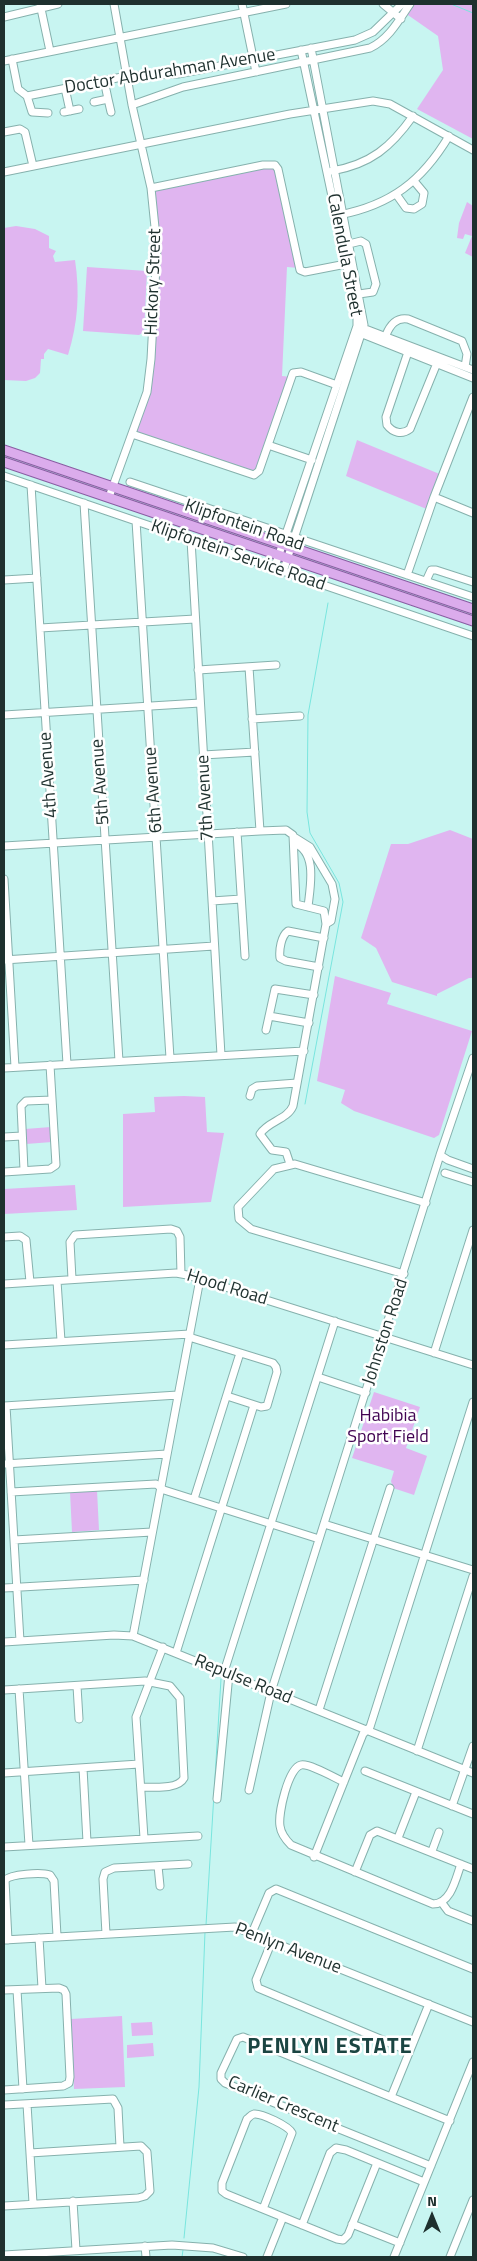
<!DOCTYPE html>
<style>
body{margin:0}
#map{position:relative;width:477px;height:2261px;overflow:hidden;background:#c8f5f1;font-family:"Titillium Web",sans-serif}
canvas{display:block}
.frame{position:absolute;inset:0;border:5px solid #1e302e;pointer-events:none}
.north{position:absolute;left:407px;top:2191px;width:50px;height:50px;-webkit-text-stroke:4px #fff;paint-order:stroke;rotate:0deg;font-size:14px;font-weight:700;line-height:20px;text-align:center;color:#1e302e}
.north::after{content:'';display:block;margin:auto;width:18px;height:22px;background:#1e302e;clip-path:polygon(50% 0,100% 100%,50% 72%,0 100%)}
</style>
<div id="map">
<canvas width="477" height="2261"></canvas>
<div class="frame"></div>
<div class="north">N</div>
</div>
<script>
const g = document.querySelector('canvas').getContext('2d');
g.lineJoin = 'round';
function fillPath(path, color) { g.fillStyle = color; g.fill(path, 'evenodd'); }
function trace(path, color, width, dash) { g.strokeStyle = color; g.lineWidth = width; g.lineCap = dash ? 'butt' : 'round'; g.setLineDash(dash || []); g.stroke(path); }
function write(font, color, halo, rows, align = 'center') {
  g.font = font + ' "Titillium Web",sans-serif'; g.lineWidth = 5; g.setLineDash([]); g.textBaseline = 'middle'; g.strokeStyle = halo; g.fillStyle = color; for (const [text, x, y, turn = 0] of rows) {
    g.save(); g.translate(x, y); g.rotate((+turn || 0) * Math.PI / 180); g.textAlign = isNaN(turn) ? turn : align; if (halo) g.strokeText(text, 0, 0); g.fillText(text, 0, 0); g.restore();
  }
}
fillPath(new Path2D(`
 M 412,4 L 473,4 L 473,139 L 417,109 L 443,70 L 438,36 L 405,13 Z
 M 275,165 L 299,268 L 287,267 L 282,376 L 291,377 L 257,473 L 132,434 L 144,403 L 157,247 L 151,188 Z
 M 467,202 L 473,206 L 473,257 L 465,253 L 472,236 L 465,234 L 463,239 L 457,238 L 459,223 Z
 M 16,226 L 35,229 L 49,236 L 49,248 L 56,251 L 53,256 L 55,262 L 75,260 C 80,293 78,323 68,355 L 48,349 L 44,354 L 44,359 L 41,359 L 40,373 L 35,378 L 26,381 L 4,380 L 4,228 Z
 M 87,267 L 147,271 L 144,332 L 139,335 L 83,331 Z
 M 357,440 L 442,475 L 429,510 L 346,476 Z
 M 450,830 L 473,839 L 473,978 L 469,978 L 437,994 L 437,996 L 392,982 L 376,948 L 361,938 L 391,844 L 408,844 Z
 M 335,976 L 391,993 L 387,1004 L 472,1031 L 439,1135 L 434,1138 L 354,1111 L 341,1103 L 345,1090 L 317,1081 Z
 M 184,1096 L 205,1097 L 207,1132 L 224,1133 L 211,1202 L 123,1207 L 123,1114 L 155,1112 L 154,1097 Z
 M 51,1127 L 52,1142 L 26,1144 L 25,1129 Z
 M 75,1185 L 77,1210 L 4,1214 L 4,1189 Z
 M 374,1392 L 420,1407 L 406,1448 L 427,1456 L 414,1495 L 393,1488 L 391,1481 L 394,1471 L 352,1458 Z
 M 97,1490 L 99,1530 L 72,1532 L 70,1492 Z
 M 122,2016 L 125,2087 L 74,2089 L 71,2019 Z
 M 152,2022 L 153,2035 L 132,2036 L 131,2023 Z
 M 153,2043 L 154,2056 L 127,2058 L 127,2045 Z`), '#e0b5f0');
trace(new Path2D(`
 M 451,4 L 473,13
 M 305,1104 L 343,902 L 339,883 L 310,833 L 307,812 L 308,715 L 328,603
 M 206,1925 L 221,1679
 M 184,2238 L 199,2087 L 205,1932
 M 182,2257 L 183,2250`), '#79e5de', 1);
const minor = new Path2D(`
 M 40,4 L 50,51
 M 242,4 L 256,72
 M 383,4 L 401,19
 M 4,17 L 58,4
 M 12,59 L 18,89 L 27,96 L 127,76 L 178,74 L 355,40 L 373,32 L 402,4
 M 4,61 L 286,4
 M 65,88 L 70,111
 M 27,96 L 32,112 L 48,113
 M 108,99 L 111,112
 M 94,102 L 108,99 L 104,80
 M 132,105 L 183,87 L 370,48 C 389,39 399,20 410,4
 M 64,112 L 79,109
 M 4,132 L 20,129 L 25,132 L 33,166
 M 332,171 C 371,164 391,147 413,116
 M 4,172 L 290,114 L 373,101 L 390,104 L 473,150
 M 151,188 L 263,165 L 275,165 L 278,169 L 300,270 L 305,272 L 346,264
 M 396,194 L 406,208 L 414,209 L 422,204 L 424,193 L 414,181
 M 339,215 C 391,205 422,181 449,136
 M 349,244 L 361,241 L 366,244 L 376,284 L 373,292 L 359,294
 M 360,327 L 473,370
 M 360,333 L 473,378
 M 386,335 C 390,325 396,317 408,319 L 462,341 L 467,354 L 465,367
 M 408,352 L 386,417 L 387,425 C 393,433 402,435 410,429 L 437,363
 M 132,434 L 254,475 L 259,471 L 293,373 L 301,372 L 337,385
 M 268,445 L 312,460
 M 4,476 L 473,636
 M 130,482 L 473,597
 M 31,485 L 67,1064
 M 109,497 L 147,392 L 151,359 L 157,247 L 151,188 L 132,105 L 114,4
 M 434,497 L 473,513
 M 84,503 L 119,1061
 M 136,521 L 170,1058
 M 191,540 L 221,1055
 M 274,569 L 357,326 L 357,314 L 301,50
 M 283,572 L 364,325 L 311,48
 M 407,575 L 434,497 L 473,397
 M 4,580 L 37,578
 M 426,581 L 431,570 L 436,570 L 473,582
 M 40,628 L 195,619
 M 249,667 L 260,831
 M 198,670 L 276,665
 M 4,715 L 200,703
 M 252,719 L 300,716
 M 203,755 L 255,752
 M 237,832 L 245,956
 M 294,837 L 310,847 L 332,884 L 335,899 L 331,921 L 326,924
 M 294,843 C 318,852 310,887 308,907
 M 4,846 L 260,831 L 286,830 L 293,835 L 296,904 L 324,911 L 326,924 L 293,1106 C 287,1120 268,1121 260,1134 L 272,1150 L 286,1152 L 290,1164
 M 4,879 L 15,1067
 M 212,901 L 241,899
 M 4,960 L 214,946
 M 319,967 L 286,961 L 280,958 C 279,950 281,936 288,931 L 324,938
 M 269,1016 L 309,1023
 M 266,1030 L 275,989 L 314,995
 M 4,1068 L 304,1051
 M 250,1096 L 252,1089 L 257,1086 L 297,1083
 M 4,1137 L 22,1136
 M 440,1155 L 448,1160 L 473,1169
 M 24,1170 L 21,1106 L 26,1101 L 52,1100
 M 4,1172 L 50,1169 L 56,1165 L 50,1065
 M 445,1173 L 473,1182
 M 4,1237 L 20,1236 L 26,1240 L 30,1282
 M 404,1274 L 251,1229 L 239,1219 L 238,1207 L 274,1169 L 295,1164 L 426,1203
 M 72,1279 L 70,1242 L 75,1235 L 171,1229 L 177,1231 L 180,1237 L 181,1274
 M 57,1281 L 61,1341
 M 4,1284 L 176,1273 L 187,1275 L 473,1365
 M 189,1337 L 273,1363 L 276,1367 L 277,1372 L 267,1406 L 261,1407 L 227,1396
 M 4,1345 L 190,1334
 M 434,1353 L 473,1230
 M 318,1377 L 366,1393
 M 4,1406 L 178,1395
 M 6,1406 L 20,1641
 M 4,1464 L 167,1454
 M 11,1492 L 156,1484 L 164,1490 L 319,1539
 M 194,1499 L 240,1353
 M 324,1524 L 473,1570
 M 14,1540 L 152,1532
 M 4,1588 L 144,1580
 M 133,1636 L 200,1279
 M 4,1642 L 114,1635 L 133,1636 L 473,1773
 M 176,1653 L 254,1405
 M 224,1672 L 335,1321
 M 77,1686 L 79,1719
 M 19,1689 L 29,1845
 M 4,1690 L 145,1681 L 170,1686 L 180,1698 L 184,1778 C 178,1790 153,1787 141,1787
 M 319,1710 L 390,1488
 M 417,1751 L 473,1576
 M 83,1768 L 87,1842
 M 365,1771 L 473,1814
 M 4,1773 L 139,1764
 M 344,1782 C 335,1778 309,1763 301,1765 C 288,1768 278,1814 280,1826 C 281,1834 286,1840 291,1845 L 433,1904 C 451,1904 456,1878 461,1864
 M 249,1790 L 271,1692 L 440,1155 L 473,1058
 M 217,1799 L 229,1674
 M 452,1806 L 473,1746
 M 144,1838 L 136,1717 L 163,1647
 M 398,1838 L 416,1792
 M 4,1847 L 198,1836
 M 432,1851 L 439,1832
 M 314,1857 L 363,1734 L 370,1727 L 473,1402
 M 158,1866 L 160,1886
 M 355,1872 L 370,1835 L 377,1831 L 473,1869
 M 442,1903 L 448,1911 L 473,1921
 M 252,1933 L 269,1893 L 276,1889 L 473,1969
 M 106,1934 L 103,1879 L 105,1872 L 114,1868 L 188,1864
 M 39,1938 L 42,1988
 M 4,1940 L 235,1927 L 473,2022
 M 8,1940 L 5,1880 C 11,1874 41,1872 50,1875 L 54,1881 L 57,1936
 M 272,1941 L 256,1980 L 258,1988 L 409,2051
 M 4,1990 L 59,1988 L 64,1990 L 66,1994 L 70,2077 L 69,2083 L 63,2086 L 4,2090
 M 17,1990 L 23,2089
 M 391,2097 L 429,2004
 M 27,2104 L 33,2203
 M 4,2105 L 113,2099 L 118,2108 L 120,2147
 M 431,2166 L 225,2083 L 221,2079 L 221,2073 L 237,2039 L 243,2037 L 450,2121
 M 73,2201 L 76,2250
 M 4,2206 L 138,2198 L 145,2196 L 150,2191 L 147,2152 L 141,2146 L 30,2153
 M 263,2209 L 292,2133 C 289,2126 261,2113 254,2114 C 250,2115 250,2117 247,2119 L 222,2183 L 222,2191 L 226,2194 L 337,2239 L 343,2240 L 348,2235 L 377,2163
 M 352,2224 L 400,2243
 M 302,2225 L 330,2153 L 336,2148 L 346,2150 L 424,2182
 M 145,2246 L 146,2257
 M 4,2255 L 172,2245 L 213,2248 L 243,2257
 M 267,2257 L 283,2217
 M 394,2257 L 473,2062
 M 450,2257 L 473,2200`);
const major = new Path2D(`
 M 4,450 L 473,609
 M 4,462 L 473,621`);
trace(minor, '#86b1ad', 9);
trace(major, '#895da2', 11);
trace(minor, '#fff', 7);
trace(major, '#dbacec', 9);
write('18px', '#1e302e', '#fff', [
 ["Doctor Abdurahman Avenue",170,72,-9],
 ["Calendula Street",344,255,79],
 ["Hickory Street",154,282,-88],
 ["Klipfontein Road",244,526,19],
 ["Klipfontein Service Road",238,556,19],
 ["4th Avenue",49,775,-94],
 ["5th Avenue",101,782,-94],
 ["6th Avenue",154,790,-94],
 ["7th Avenue",206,798,-93],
 ["Hood Road",227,1288,17],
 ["Johnston Road",386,1332,-72],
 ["Repulse Road",243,1680,22],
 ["Penlyn Avenue",288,1949,21],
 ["Carlier Crescent",283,2105,23]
]);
write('18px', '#410452', '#fff', [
 ["Habibia",388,1417],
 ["Sport Field",388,1438]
]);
g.letterSpacing = '1px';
write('bold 22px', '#1b4542', '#fff', [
 ["PENLYN ESTATE",330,2048]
]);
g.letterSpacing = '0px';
</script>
